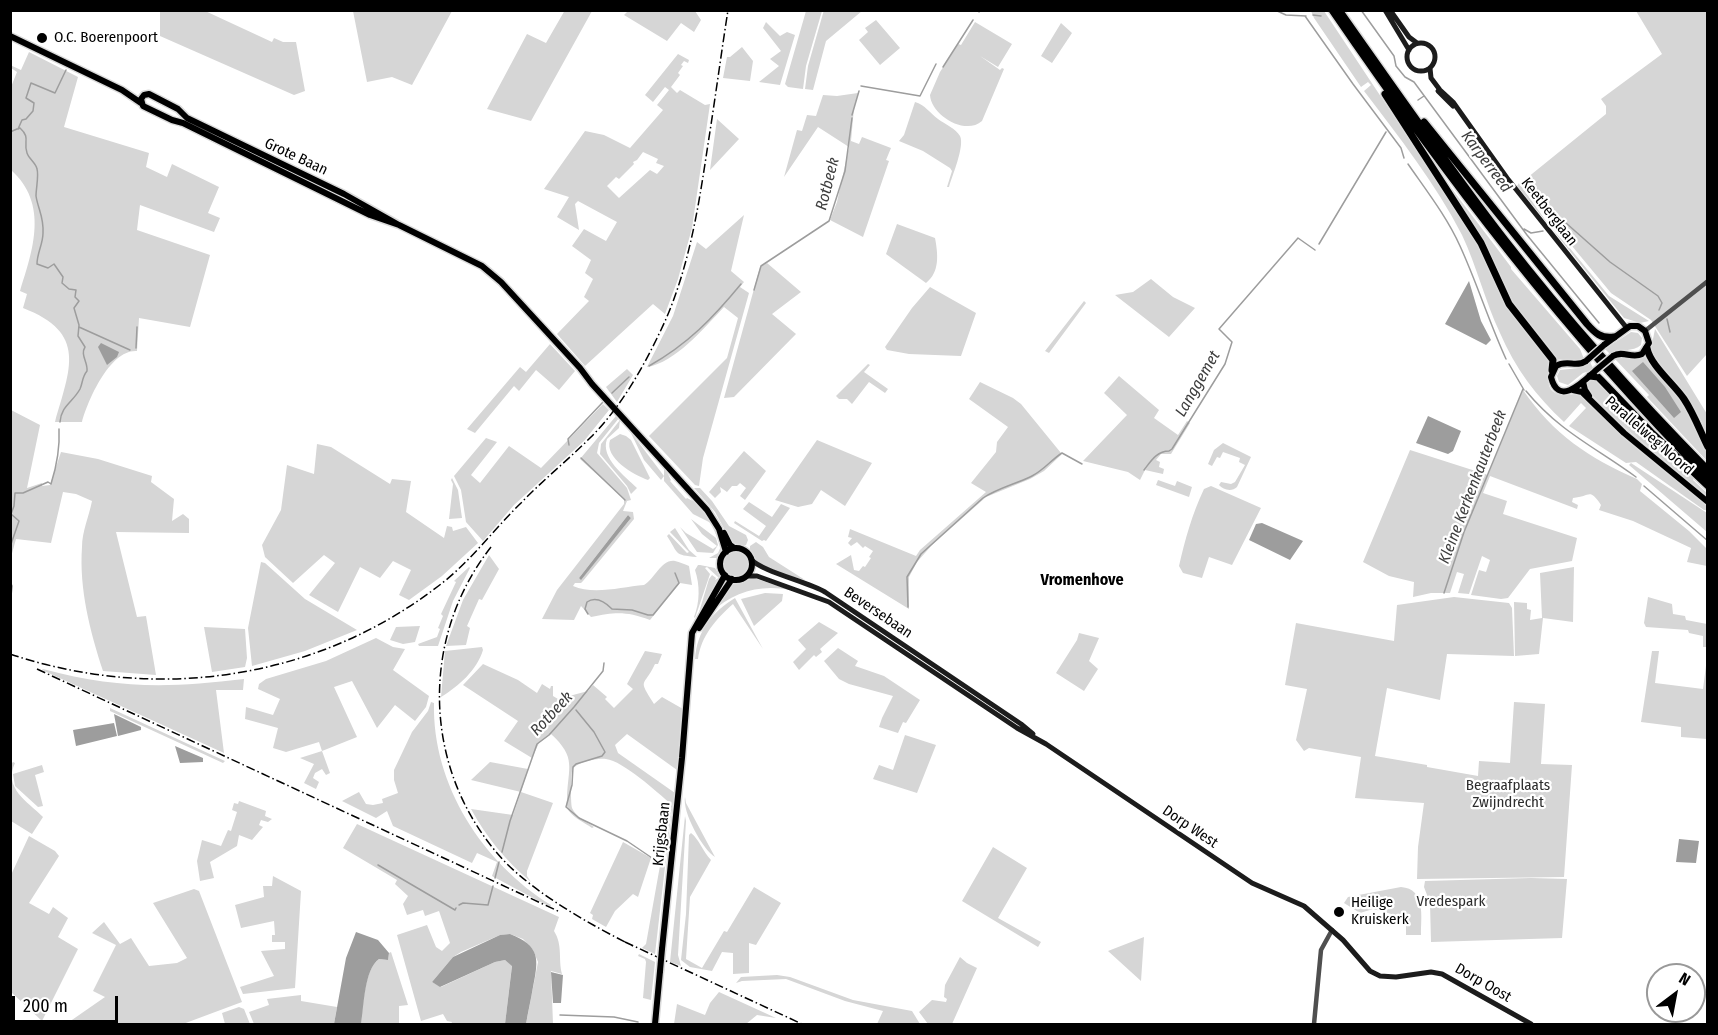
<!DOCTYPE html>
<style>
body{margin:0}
#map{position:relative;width:1718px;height:1035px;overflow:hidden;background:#fff;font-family:"Fira Sans Condensed",sans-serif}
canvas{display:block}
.frame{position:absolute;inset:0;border:12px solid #000;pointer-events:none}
.north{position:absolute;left:1646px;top:963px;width:60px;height:60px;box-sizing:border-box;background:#fff;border:2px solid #999;border-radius:50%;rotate:32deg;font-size:16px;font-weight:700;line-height:24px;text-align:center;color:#000}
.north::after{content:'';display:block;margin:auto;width:21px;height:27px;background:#000;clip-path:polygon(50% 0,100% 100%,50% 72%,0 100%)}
.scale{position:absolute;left:12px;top:996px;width:106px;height:27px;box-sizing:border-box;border:3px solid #000;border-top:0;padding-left:8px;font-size:18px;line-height:21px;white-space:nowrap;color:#000;-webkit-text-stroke:4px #fff;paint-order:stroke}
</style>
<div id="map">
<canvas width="1718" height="1035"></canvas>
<div class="frame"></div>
<div class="north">N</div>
<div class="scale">200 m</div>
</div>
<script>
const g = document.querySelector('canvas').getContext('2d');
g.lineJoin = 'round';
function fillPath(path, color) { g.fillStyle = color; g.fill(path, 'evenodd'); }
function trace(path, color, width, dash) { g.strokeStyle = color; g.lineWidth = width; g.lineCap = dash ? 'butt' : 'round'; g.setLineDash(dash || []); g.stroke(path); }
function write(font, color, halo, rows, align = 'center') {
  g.font = font + ' "Fira Sans Condensed",sans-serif'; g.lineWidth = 4.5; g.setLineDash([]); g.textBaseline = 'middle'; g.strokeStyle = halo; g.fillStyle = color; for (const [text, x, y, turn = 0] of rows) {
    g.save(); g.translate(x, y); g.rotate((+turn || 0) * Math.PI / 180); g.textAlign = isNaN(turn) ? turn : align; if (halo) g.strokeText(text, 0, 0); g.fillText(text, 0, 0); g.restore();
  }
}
fillPath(new Path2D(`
 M 203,10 L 272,42 L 274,38 L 283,42 L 296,42 L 305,91 L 294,95 L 160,36 L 160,11 Z
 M 565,10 L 592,11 L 531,121 L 487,109 L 527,34 L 546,43 Z
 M 824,10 L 862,11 L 826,41 L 813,90 L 805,89 L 808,66 Z
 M 353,11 L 353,10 L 452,11 L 412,85 L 392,77 L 367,82 Z
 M 628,11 L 695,11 L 701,20 L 694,32 L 681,23 L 667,41 L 624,15 Z
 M 806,11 L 822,11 L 806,66 L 803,89 L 788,87 L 785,84 Z
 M 1311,11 L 1324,11 L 1474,237 L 1505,303 L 1550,360 C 1550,374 1541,395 1566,395 C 1572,395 1575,393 1581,395 L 1615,428 L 1707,504 L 1707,510 L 1704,510 L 1636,462 L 1626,463 L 1569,426 L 1586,408 L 1581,403 L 1564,422 C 1536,396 1515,368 1500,333 C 1485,301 1477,267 1462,235 C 1436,184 1399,137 1364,91 L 1371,85 L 1368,82 L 1361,87 L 1314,18 Z
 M 1636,11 L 1707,11 L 1707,354 L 1687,376 L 1651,320 L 1611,293 L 1567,240 C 1552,229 1550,220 1540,205 C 1535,197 1528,189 1522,182 L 1606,114 L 1606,106 L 1601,99 L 1662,54 Z
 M 876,20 L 900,48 L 880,65 L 859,40 L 868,32 L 865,28 Z
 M 766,22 L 780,36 L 787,32 L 795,35 L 780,85 L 759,82 L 779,66 L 770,59 L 781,51 L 763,28 Z
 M 975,22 L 1012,44 L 998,67 L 980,56 L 1000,70 L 1002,68 L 1004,69 L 982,121 C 965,136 931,115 930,95 L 940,72 L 958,44 L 961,45 Z
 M 1061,23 L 1072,33 L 1052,63 L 1041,56 Z
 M 742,47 L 753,61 L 750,81 L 723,78 L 727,57 L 730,57 Z
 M 29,52 L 78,77 L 64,127 L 149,153 L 146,167 L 167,177 L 172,164 L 219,187 L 208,213 L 220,218 L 214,232 L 140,205 L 137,230 L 210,255 L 190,327 L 139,318 L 137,351 C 110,349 88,400 82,422 L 55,422 C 70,369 88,333 23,308 L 27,294 L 20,291 C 33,250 49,204 11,170 L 11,87 L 17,72 L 11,68 L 10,65 L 21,70 Z
 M 678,54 L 689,60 L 688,63 L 684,61 L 681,65 L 683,66 L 678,73 L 680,75 L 671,87 L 677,93 L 680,90 L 705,105 L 710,104 L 692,228 L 678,279 L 665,314 L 653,304 L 585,366 L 557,334 L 589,301 L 584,297 L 593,279 L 585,273 L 591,260 L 572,246 L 584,229 L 606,241 L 617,222 L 578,201 L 575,204 L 579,230 L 557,217 L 569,197 L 544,189 L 585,131 L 604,135 L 630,148 L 663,110 L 657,105 L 669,90 L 665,87 L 653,102 L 645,95 ZM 643,152 L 658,159 L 656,163 L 664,166 L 657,174 L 650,170 L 619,198 L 607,186 L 616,177 L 619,179 L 634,164 L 633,162 L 637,160 Z
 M 858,93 L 854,108 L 851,141 L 859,144 L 862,137 L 891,148 L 886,160 L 889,161 L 863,237 L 830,220 L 837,202 L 849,147 L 818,127 L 784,177 L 797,130 L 802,131 L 807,115 L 816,116 L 823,95 L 837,96 Z
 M 915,102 C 925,105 930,113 938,119 C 945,124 956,129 960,136 C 965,146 952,176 949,187 L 947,187 L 952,171 L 950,168 L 923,151 L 899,141 L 904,135 Z
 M 717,119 L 739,139 L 710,170 Z
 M 1430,160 L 1511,267 L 1511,269 L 1580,349 L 1584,359 C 1575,362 1567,357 1557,360 L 1516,311 Z
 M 1519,183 L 1551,228 L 1569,247 L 1609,296 L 1649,321 L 1640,323 L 1624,318 L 1517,186 Z
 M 744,215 L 731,271 L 744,282 L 740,287 L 749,293 L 703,458 L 699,486 L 695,485 L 649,436 L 727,358 L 738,318 L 724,307 C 705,327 675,363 647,367 L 673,316 L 697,242 L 706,249 Z
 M 897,224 L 935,238 C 938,254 940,272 926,283 L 886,254 Z
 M 767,263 L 801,292 L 772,314 L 796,334 L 734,397 L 724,398 L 760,267 Z
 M 1151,279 L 1173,297 L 1195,308 L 1169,337 L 1115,295 L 1133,292 Z
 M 930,287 L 976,313 L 961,356 L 909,354 L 887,350 L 885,347 L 912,308 Z
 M 1084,301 L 1086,303 L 1049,353 L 1045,351 Z
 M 1655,329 L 1707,414 L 1707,439 L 1702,422 L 1687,398 L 1653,357 L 1651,349 Z
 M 1631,332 L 1638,333 L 1642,338 L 1641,345 C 1633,352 1620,349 1610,354 L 1605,349 Z
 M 550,344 L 575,371 L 559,390 L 536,370 L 519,391 L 514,386 L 475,433 L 467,429 L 520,367 L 526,372 Z
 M 1615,357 C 1626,356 1634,361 1645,357 L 1648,358 C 1670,384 1707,426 1707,461 L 1647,397 L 1649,395 L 1615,359 Z
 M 1590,362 L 1594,370 L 1583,373 L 1568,385 L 1559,382 L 1557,376 L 1560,370 L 1579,368 Z
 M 868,364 L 870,365 L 864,372 L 888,389 L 885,393 L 869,382 L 852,404 L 847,399 L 839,399 L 836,396 Z
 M 627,369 L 633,375 L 617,402 L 606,387 Z
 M 1119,376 L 1159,410 L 1154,418 L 1178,435 L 1187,421 L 1190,423 L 1171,454 L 1161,454 L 1156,460 L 1160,462 L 1159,467 L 1164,469 L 1163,474 L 1145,470 L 1140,480 L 1128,472 L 1083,461 L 1127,415 L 1104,393 Z
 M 1594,379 L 1598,381 L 1639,425 L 1694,478 L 1693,480 L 1707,493 L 1707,496 L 1618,422 L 1588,391 L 1587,383 Z
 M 980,382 L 1013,398 L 1021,404 L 1061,453 L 1061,455 L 1044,471 L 1030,479 L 986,497 L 932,545 L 917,562 L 909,577 L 909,609 L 836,564 L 851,555 L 854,570 L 859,571 L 863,566 L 865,567 L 871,558 L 869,557 L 873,551 L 865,546 L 863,548 L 857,542 L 851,546 L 848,543 L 852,538 L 848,537 L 850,529 L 916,556 L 920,550 L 986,492 L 971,483 L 996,452 L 997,442 L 1008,427 L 969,399 Z
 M 1523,390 C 1553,434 1589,458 1637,479 L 1642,484 L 1640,491 L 1689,531 L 1707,549 L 1707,566 L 1687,562 L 1691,548 L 1633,521 L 1599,510 L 1601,505 C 1589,487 1590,497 1573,498 L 1572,502 L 1578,505 L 1577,509 L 1490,476 L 1483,493 L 1507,501 L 1503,514 L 1577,538 L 1572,561 L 1530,569 L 1508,598 L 1501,599 L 1471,595 L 1479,570 L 1486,572 L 1490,560 L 1482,556 L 1469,594 L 1458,593 L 1464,574 L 1457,572 L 1450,593 L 1431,593 L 1413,597 L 1414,582 L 1389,576 L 1363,562 L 1410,450 L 1488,475 Z
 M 603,404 L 609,410 L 584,441 L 514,505 L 483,541 L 466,522 L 461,490 L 454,476 L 486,438 L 497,442 L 471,475 L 480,483 L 509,446 L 541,468 Z
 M 11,410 L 40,425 L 27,488 L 42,483 L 42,486 L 50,485 L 61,452 L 98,459 L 152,476 L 151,482 L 174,499 L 172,521 L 183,514 L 189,519 L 189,533 L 116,532 L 137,617 L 146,616 L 156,675 L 103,671 C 90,631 79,589 82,547 C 82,532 89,516 92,501 L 76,494 L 63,492 L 51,543 L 16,539 L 11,557 Z
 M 616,416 L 619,418 L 599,443 L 597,453 L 627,488 L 631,500 L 627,501 L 623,511 L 633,512 L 634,519 L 583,581 L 581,583 L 575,583 L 573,586 C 593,595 622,587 644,585 C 655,579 661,559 675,561 C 680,562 684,564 689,566 L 692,585 L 680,583 L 650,620 C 626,611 615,612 591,617 L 581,606 L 574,620 L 542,619 L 557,590 L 624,504 L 624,499 L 580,459 ZM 628,515 L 631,518 L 581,579 L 579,578 Z
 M 620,420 L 619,428 L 607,439 C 600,458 625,476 637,488 L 631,494 L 627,486 L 600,454 L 601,444 Z
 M 630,431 L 664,476 L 661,480 L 644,460 Z
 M 620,434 L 626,436 L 631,440 L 650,478 L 648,480 C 634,475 604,458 610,440 Z
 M 817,440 L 872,463 L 845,506 L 821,490 L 812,504 L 798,507 L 775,500 Z
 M 1223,443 L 1251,457 L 1237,487 C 1232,492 1223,490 1219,485 L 1221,482 L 1231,484 L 1235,482 L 1245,465 L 1239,462 L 1240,458 L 1223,452 L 1220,458 L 1217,457 L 1212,466 L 1208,464 L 1214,450 Z
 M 317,444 L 331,447 L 390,484 L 392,479 L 411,481 L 406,512 L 444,538 L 447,526 L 452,527 L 453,531 L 466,527 L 478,543 L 442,576 L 409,600 L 399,595 L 411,570 L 393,561 L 380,578 L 360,567 L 338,612 L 309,595 L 335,563 L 324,555 L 293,583 L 265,557 L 262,545 L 281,510 L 287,465 L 314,474 Z
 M 744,451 L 766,471 L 745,500 L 740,496 L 746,488 L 740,483 L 737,486 L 732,486 L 727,492 L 720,487 L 721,492 L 715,498 L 709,492 Z
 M 1631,463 L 1707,513 L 1707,532 L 1629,465 Z
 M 664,466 L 671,480 L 670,481 L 686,499 L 687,498 L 701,505 L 715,524 L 724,547 L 723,553 L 717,558 L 709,558 L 718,553 L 721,546 L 711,523 L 693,514 L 664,481 Z
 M 452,478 L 458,490 L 462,518 L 449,519 L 453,484 L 451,480 Z
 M 1158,480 L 1175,486 L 1177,481 L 1192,487 L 1189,497 L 1156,485 Z
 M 1211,486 L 1261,508 L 1232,565 L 1209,557 L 1202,578 L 1183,573 L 1179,566 C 1185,540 1192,514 1204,489 Z
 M 694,488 L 700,488 L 712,501 L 729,526 L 746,535 L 748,540 L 746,545 L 740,547 L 733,545 L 715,512 Z
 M 749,502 L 772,517 L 781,504 L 790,508 L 766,541 L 764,540 L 762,541 L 734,523 L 735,521 L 759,536 L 766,526 L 743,509 Z
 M 691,519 L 716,538 L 718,545 L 713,553 L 697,552 L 680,527 L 686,533 L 713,549 L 717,546 L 702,534 Z
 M 675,528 L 689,550 L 697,557 C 673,555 679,554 667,536 L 669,534 L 687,553 L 689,552 L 670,532 Z
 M 756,542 L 763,547 L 769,557 L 805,580 C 790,576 746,566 750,546 Z
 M723 564a13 13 0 1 1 26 0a13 13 0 1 1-26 0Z
 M 489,555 L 499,569 L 482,600 L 479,599 L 467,626 L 470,628 L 466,645 L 446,646 L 463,600 Z
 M 261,562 L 265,563 L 305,599 L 357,630 L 305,651 L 252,666 L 248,628 Z
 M 700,565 L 715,568 L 721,578 L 697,619 L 709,579 L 712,575 L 716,578 L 715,580 L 719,578 L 707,567 L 705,568 L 710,574 L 695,618 L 694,617 C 700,602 700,585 695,570 L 698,565 Z
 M 469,567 L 470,568 L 453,601 L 438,646 L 419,646 L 418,644 L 437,637 L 440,629 L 438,628 L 443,616 L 441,614 L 456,582 L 454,581 Z
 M 1574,567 L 1573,622 L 1543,618 L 1539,654 L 1515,656 L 1514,602 L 1527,603 L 1527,609 L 1531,610 L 1530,620 L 1542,618 L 1540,573 Z
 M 749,578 L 754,578 L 791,590 C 761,584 733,591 711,613 L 730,584 L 740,583 Z
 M 765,593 L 783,594 L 782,601 L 754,626 L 741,599 Z
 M 1454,597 L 1509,603 L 1512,608 L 1514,656 L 1447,654 L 1440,700 L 1387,688 L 1375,756 L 1427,765 L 1427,767 L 1478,776 L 1479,761 L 1510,763 L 1514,702 L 1545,704 L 1541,764 L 1572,765 L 1564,877 L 1417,879 L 1418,847 L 1424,803 L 1355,798 L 1361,757 L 1309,748 L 1304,751 L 1296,740 L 1307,689 L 1285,685 L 1296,623 L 1394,641 L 1397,605 Z
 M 1648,597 L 1672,604 L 1673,614 L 1685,616 L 1686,620 L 1707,624 L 1707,647 L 1703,647 L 1703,636 L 1689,633 L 1688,630 L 1646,627 L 1644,623 Z
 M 735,598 L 763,649 L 733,604 C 716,619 701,636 698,659 L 695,659 C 697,631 712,612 735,598 Z
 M 819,622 L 838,633 L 820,649 L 822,652 L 816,657 L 814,655 L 799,670 L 793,662 L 806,649 L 798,640 Z
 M 420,626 L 415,642 L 403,644 L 390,640 L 396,627 Z
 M 204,627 L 245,629 L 247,658 L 245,667 L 212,672 Z
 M 1079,633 L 1099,638 L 1089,661 L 1098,669 L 1084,691 L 1056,673 L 1077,640 Z
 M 376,638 L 393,647 L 405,649 L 393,670 L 429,696 L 426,707 L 415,721 L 395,705 L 377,728 L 352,681 L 334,687 L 357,737 L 322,751 L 330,773 L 326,775 L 322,769 L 315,773 L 313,778 L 319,782 L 316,789 L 304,783 L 314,764 L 300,758 L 322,751 L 319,742 L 286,752 L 273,748 L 278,728 L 245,719 L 246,707 L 273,715 L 280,699 L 258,689 L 259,684 L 266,679 L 326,661 Z
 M 482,647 L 483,650 C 477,670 459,686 441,697 L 445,651 Z
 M 838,648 L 858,661 L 855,666 L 884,676 L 920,700 L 906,723 L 903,722 L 898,733 L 879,727 L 882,718 L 893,696 L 849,684 L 839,679 L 824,661 Z
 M 645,651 L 662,654 L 658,664 L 655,664 C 644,688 637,677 654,704 L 662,697 L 683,709 L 677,770 L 627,734 L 615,745 L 618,753 L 675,793 L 671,815 L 655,954 L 642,948 L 646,944 L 671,804 C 657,792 623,761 606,759 C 597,758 575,762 572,771 C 571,776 571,785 571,790 C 571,795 571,804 572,808 C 576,817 587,822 594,827 L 592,828 C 585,823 574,818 569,811 C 566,807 567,803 567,798 C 568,767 577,758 551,734 L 539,743 L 532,758 L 504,741 L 518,721 L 463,685 L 483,664 L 518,680 L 537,693 L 542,684 L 550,689 L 551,686 L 553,686 L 553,696 L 558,699 L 588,691 L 593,685 L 607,697 L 605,699 L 614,708 L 633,689 L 627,684 Z
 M 1652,651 L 1659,651 L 1655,683 L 1703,689 L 1707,658 L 1707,739 L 1681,737 L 1681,727 L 1641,722 Z
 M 43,669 C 117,689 169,688 244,679 L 243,690 L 216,690 L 224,753 L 42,670 Z
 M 431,702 L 434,703 C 432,785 483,863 551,905 L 550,907 L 492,876 L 497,862 L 477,853 L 472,863 L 393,826 L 387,811 L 376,818 L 342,801 L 359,792 L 366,804 L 373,805 L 383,803 L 382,799 L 398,793 L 394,780 L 394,770 L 412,732 L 428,711 Z
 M 110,708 L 225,761 L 223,763 L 110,711 Z
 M 905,735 L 936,745 L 917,793 L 873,779 L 879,765 L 893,770 Z
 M 13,762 L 15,763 C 3,788 27,801 43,817 L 32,834 L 11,821 L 10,765 Z
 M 490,762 L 528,769 L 521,792 L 553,803 L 527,871 L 527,876 L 531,882 C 506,861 486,837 471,809 L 513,815 L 521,792 L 471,780 Z
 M 42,765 L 44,772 L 35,775 L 43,806 L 38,807 L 15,786 L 13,774 Z
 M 685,797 L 686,803 L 715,857 C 703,850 682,812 685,797 Z
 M 239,801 L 266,811 L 265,816 L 272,819 L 268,822 L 261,820 L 259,825 L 263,827 L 252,840 L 239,835 L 237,846 L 210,862 L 214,878 L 200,881 L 197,861 L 202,840 L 221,846 L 228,830 L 231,831 L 237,812 L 232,810 L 234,803 L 238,804 Z
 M 685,816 L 686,821 L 678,955 L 681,966 L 670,962 Z
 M 357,824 L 559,917 L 554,931 C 563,945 558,959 562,974 L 551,971 L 553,1024 L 526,1024 L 538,962 L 533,950 L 523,939 L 510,934 L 500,935 L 461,952 L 453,957 L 432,982 L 441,987 L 495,962 L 505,960 L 512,965 L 505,1024 L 451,1024 L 452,1022 L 447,1021 L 443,1014 L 421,1021 L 397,935 L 427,925 L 436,947 L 442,951 L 450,943 L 439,911 L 425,916 L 423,910 L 407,915 L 403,904 L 408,896 L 395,884 L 397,880 L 343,848 Z
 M 691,833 C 699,839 703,852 711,860 L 690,897 L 686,959 L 702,968 L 724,931 L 727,932 L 754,887 L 781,903 L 756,945 L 749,943 L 749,973 L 733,974 L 733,953 L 722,952 L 712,971 L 690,967 L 681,960 L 686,914 L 689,835 Z
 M 29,836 L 55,851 L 59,856 L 29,903 L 49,914 L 53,907 L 68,918 L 58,937 L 78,949 L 42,1021 L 11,992 L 11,875 Z
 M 623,842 L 651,858 L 638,897 L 633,894 L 615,911 L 606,927 L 592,919 L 593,915 L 590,913 Z
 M 993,847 L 1027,868 L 998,918 L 1041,942 L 1038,947 L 962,901 Z
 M 273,876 L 301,891 L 295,988 L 243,994 L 240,987 L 274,976 L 261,951 L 285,949 L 285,942 L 272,942 L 272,935 L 275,935 L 274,921 L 241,928 L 235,905 L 264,897 L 263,886 L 272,886 Z
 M 1531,878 L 1567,879 L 1562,938 L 1431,942 L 1430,903 L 1424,887 L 1425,881 Z
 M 1401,887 C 1426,889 1421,916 1421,935 L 1406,935 L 1406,918 L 1373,909 L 1360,913 L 1344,903 L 1348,897 Z
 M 194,889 L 199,891 L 242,1002 L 183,1024 L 69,1024 L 69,1022 L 105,997 L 93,991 L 116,945 L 92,933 L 104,922 L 120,944 L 131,938 L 149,966 L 177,963 L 187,958 L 153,903 Z
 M 1144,937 L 1141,981 L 1108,951 Z
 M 391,952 L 408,1005 L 399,1006 L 399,1024 L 361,1024 C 363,1006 364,970 379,959 L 388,960 L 389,953 Z
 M 639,954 L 655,962 L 651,1000 L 643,998 L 646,962 L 645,959 L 638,956 Z
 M 960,957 L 967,963 L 977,968 L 952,1024 L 928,1024 L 919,1012 L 932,1000 L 946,1002 L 947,999 L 944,997 L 945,985 Z
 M 777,975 L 790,977 L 853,1000 L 912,1011 L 920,1024 L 877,1024 L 883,1011 L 845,1001 L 786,979 L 742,981 L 736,983 L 741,977 Z
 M 719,992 L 776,1018 L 757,1015 L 746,1024 L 674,1024 L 677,1004 L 705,1015 L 710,1003 Z
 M 301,995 L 301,1001 L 337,1007 L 334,1024 L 254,1024 L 249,1012 L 269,1005 L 267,999 Z
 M 239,1007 L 244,1009 L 250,1024 L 225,1024 L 222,1013 Z`), '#d6d6d6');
fillPath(new Path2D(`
 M 1469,281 L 1481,321 L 1491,340 L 1486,345 L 1445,324 Z
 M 101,343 L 119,352 L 117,357 L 107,365 L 98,347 Z
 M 1643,362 L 1665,387 L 1681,412 L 1674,418 L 1632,371 Z
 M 1428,416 L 1461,431 L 1453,451 L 1448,454 L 1416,443 Z
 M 628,515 L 631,518 L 581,580 L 579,578 Z
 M 1262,523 L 1303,541 L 1290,560 L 1249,540 L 1256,524 Z
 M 114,714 L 141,727 L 141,730 L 118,736 Z
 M 114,723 L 117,736 L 76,746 L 73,730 Z
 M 175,746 L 203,758 L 203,762 L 180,763 Z
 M 1679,839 L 1699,841 L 1696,863 L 1676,862 Z
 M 356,932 L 378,940 L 389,953 L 388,960 L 379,959 C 364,970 364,1006 361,1024 L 334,1024 L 346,958 Z
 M 510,934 C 540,946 539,958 533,987 C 531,999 528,1012 526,1024 L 505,1024 L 512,966 L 505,960 L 495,962 L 440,987 L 432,982 L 453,957 L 500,935 Z
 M 551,972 L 563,975 L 561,1003 L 553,1003 Z`), '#9d9d9d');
trace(new Path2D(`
 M 1275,10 L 1286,15 L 1306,16
 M 1361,10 L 1394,56 L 1396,66 L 1405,77 L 1414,82 L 1527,235 L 1599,323
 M 979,12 L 981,10
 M 1313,15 L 1321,16
 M 1305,16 L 1353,84 L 1401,148 L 1404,158
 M 943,67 L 973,20
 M 861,86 L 920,96 L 936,64
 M 1418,100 L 1424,96
 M 852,115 L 859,91
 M 18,129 L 20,128 C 31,138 23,142 27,153 C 29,159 36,163 37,169 C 39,175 36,189 36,196 C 38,209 44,217 43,233 C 43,244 37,253 37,264 L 48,268 L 54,264 L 63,277 L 62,283 L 69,289 L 76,290 L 75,297 L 79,301 L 74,308 L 79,325 L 78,336 L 85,347 C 80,355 88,362 87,371 C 82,377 83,382 80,389 C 73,402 61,406 60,422
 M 18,129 L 22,120 L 26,119 L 33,111 L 34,103 L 26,98 L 31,83 L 55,93 L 66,70
 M 10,132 L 17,129
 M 1408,164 C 1426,190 1447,217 1460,246 C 1477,283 1489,322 1506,359
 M 1551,225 L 1558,220 L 1566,223 L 1610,262 L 1658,296 L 1662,303 L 1659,310
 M 1524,229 L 1531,233 L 1543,231
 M 1319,244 L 1386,132
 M 754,290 L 761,266 L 829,221 L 845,171 L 852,118
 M 1667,319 L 1670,332
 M 79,327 L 130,350
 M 136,348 L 137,327
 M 1509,364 L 1524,390
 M 649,366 C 688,344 713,318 741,284
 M 1526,391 C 1560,432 1595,447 1636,477
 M 612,393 L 629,377
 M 569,445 L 568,439 L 603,402
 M 581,458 L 625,500
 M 1144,470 C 1151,461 1157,451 1169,451 L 1172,449 L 1225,364 L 1232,342 L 1219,329 L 1298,238 L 1315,250
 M 1644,486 L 1708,541
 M 10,547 L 19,521 L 11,514 L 14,506 L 15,493 L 23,493 L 48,482 L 51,484 C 57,465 60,448 59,429
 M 10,581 L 12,586 L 10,606
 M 1444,593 L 1464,532 L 1523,389
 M 908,607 L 907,577 L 921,554 L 983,498 C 998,488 1016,484 1032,476 C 1044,470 1051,460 1062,453 L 1082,464
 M 588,614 L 585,609 L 587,602 C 596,596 605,602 612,609 L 632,610 L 648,615 L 653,615 L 679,583 L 675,573
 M 576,710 L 594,732 L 605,752 L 602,756 L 576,764 L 573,767 L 572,785 L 566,807 L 579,818 L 627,841 L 655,860
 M 502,852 L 510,821 L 537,744 L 549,735 L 574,707 L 603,671 L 604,663
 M 378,865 L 455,910 L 456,908
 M 495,878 L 499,862
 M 459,905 L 463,903 L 488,905 L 493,886
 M 560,1015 L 614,1017 L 638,1022`), '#9d9d9d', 1.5);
const primary = new Path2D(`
 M 10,36 L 122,90 L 141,103
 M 399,225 L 370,215 L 183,123 L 172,120 L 143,106 L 141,99 L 144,95 L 149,94 L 178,109 L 187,118 L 344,194 L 399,225 L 482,266 L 501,282 L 580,368 L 592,384 L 707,510 L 719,529 L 726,552
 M 724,533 L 730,545 L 734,548
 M720 564a16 16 0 1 1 32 0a16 16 0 1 1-32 0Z
 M 699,628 L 732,579
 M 662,949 L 682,758 L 692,633 L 725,575
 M 655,1024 L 660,971`);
const trunk = new Path2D(`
 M 1604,345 L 1630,326 L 1638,326 L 1645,331 L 1649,343 L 1642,354 C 1632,359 1623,350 1613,356
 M 1586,361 C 1576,368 1567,359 1556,366 L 1551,377 C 1558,406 1581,384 1593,373
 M 1583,382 L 1585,390 L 1589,396
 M 1573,390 L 1582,392 L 1624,433 L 1708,502`);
const motorway = new Path2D(`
 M 1332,10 C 1447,178 1565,333 1708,478
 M 1339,10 C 1394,88 1447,165 1505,240 C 1568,321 1636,397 1708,470
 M 1385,94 L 1481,243 L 1509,304 L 1553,360 L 1552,370
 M 1424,122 L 1587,324 C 1595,333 1601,339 1614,337
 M 1647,348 C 1650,365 1674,384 1684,399 C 1694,414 1700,431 1708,447
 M 1590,376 L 1598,377 L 1602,381 L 1651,432 L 1708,486`);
trace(primary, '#dbdbdb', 9);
trace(trunk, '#dbdbdb', 9);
trace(motorway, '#dbdbdb', 10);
trace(new Path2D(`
 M 1645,331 L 1708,281
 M 1314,1024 L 1321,950 L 1332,930`), '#4f4f4f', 4.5);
trace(new Path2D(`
 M 1385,10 L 1409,50
 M 1390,10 L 1409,37 L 1417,43
 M1407 57a14 14 0 1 1 28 0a14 14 0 1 1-28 0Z
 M 1430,68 L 1431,78 L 1440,90 L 1453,102 L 1507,178 L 1626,327
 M 1438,91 L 1453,106
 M 751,559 C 760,571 808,582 825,592 L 1021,724 L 1033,734
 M 746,576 L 757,576 L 829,602 L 1017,728 L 1046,744 L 1252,883 L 1304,906 L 1343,940 L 1370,971 L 1380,976 L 1396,977 L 1431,972 L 1442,974 L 1531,1024`), '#1c1c1c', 5);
trace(primary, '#000', 6);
trace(trunk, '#000', 6);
trace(motorway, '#000', 7);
trace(new Path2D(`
 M 491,547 C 417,641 423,777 507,864 C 541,897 591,925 633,946
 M 10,654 C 159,704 323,679 446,580 C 474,557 495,528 521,503 C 543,480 568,460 591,437 C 623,405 647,361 666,319 C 690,263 699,204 708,144 C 715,100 721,55 728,10
 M 37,669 L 560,912
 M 625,942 L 802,1024`), '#000', 1.5, [9, 3, 1.5, 3]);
const primaryBridge = new Path2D(`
 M 660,971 L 662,949`);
const trunkBridge = new Path2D(`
 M 1586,361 L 1604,345
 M 1595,371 L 1613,356`);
trace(primaryBridge, '#dbdbdb', 9, []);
trace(trunkBridge, '#dbdbdb', 9, []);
trace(primaryBridge, '#000', 6);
trace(trunkBridge, '#000', 6);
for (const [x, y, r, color] of [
 [42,38,6,"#000"],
 [1339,912,6,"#000"]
]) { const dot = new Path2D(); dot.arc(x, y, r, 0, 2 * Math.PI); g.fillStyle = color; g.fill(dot); trace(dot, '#fff', 2); }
write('15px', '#000', '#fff', [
 ["O.C. Boerenpoort",54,38],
 ["Heilige",1351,903],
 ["Kruiskerk",1351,920]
], 'left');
write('15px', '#000', '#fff', [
 ["Grote Baan",296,157,25],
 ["Keetberglaan",1549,212,52],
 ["Parallelweg Noord",1649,436,41],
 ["Beversebaan",878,613,34],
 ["Dorp West",1190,827,34],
 ["Krijgsbaan",662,834,-84],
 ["Dorp Oost",1483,983,30]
]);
write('15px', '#2d2d2d', '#fff', [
 ["Begraafplaats",1508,786],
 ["Zwijndrecht",1508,803],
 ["Vredespark",1451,902]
]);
write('italic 16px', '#3e3e3e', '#fff', [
 ["Karperreed",1486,162,53],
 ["Rotbeek",828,184,-76],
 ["Langgemet",1198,384,-60],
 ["Kleine Kerkenkauterbeek",1473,487,-69],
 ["Rotbeek",552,714,-47]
]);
write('bold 16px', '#000', '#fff', [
 ["Vromenhove",1082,581]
]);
</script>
